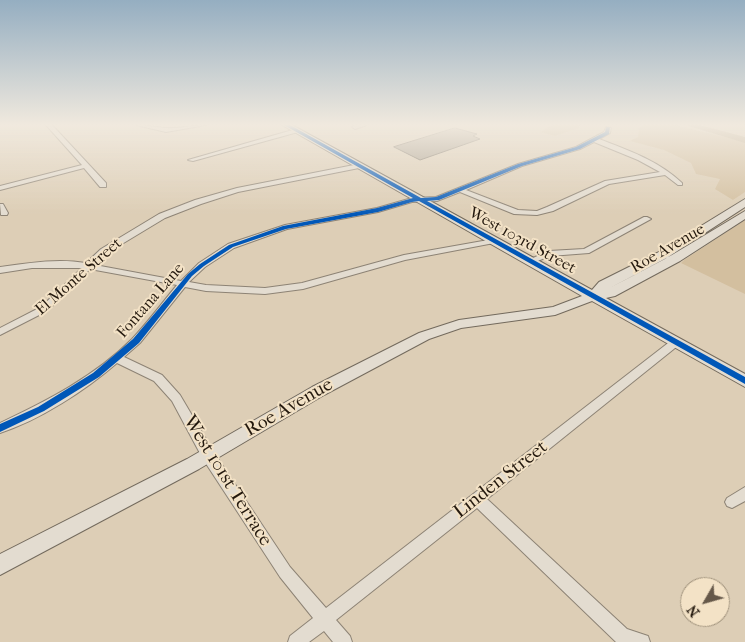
<!DOCTYPE html>
<style>
body{margin:0}
#map{position:relative;width:745px;height:642px;overflow:hidden;background:#ddceb6;font-family:"IM FELL French Canon",serif}
canvas{display:block}
.north{position:absolute;left:680px;top:577px;width:50px;height:50px;box-sizing:border-box;background:#f3e2c6;border:1px solid #a0927c;border-radius:50%;rotate:232deg;font-size:14px;font-weight:700;line-height:20px;text-align:center;color:#24190e}
.north::after{content:'';display:block;margin:auto;width:18px;height:22px;background:#655849;clip-path:polygon(50% 0,100% 100%,50% 72%,0 100%)}
</style>
<div id="map">
<canvas width="745" height="642"></canvas>
<div class="north">N</div>
</div>
<script>
const g = document.querySelector('canvas').getContext('2d');
g.lineJoin = 'round';
function fillPath(path, color) { g.fillStyle = color; g.fill(path, 'evenodd'); }
function trace(path, color, width, dash) { g.strokeStyle = color; g.lineWidth = width; g.lineCap = dash ? 'butt' : 'round'; g.setLineDash(dash || []); g.stroke(path); }
function write(font, color, halo, rows, align = 'center') {
  g.font = font + ' "IM FELL French Canon",serif'; g.lineWidth = 4; g.setLineDash([]); g.textBaseline = 'middle'; g.strokeStyle = halo; g.fillStyle = color; for (const [text, x, y, turn = 0] of rows) {
    g.save(); g.translate(x, y); g.rotate((+turn || 0) * Math.PI / 180); g.textAlign = isNaN(turn) ? turn : align; if (halo) g.strokeText(text, 0, 0); g.fillText(text, 0, 0); g.restore();
  }
}
fillPath(new Path2D(`
 M 553,125 L 580,125 L 579,128 L 555,136 L 540,132 Z
 M 643,125 L 675,125 L 745,142 L 745,192 L 733,200 L 715,189 L 720,179 L 696,174 L 691,163 L 664,150 L 630,141 L 638,137 L 639,128 Z
 M 745,220 L 745,294 L 681,263 L 684,260 Z`), '#d3bf9f');
fillPath(new Path2D(`
 M 685,125 L 700,125 L 745,137 L 745,143 Z`), '#b8a587');
const building = new Path2D(`
 M 455,128 L 477,134 L 473,136 L 480,139 L 420,160 L 394,147 Z`);
fillPath(building, '#a89e8e');
trace(building, '#736a5d', 1);
const minor = new Path2D(`
 M 46,125 L 52,125 L 106,183 L 106,187 L 100,187 L 84,168 L 0,190 L 0,186 L 82,165 Z
 M 136,125 C 146,125 155,127 165,128 C 177,129 193,125 206,125 L 166,132 Z
 M 367,125 L 355,129 L 352,127 L 355,125 Z
 M 606,127 L 611,128 L 610,133 L 599,139 C 628,150 659,161 682,183 L 682,185 L 678,185 L 665,175 L 609,184 L 553,211 L 537,215 L 514,214 L 460,192 L 437,201 L 412,202 L 378,212 L 287,229 L 234,248 L 205,267 L 189,282 L 206,285 L 265,288 L 302,283 L 404,255 L 494,239 L 498,241 L 494,243 L 405,260 L 303,289 L 265,294 L 206,291 L 185,287 L 140,343 L 124,357 L 162,375 L 180,395 L 213,451 L 290,567 L 326,608 L 672,340 L 680,340 L 681,342 L 680,344 L 487,499 L 627,629 L 648,636 L 650,642 L 616,642 L 477,508 L 336,620 L 350,636 L 352,642 L 333,642 L 324,631 L 309,642 L 288,642 L 290,636 L 313,618 L 280,577 L 203,459 L 172,401 L 154,381 L 117,363 C 86,390 40,420 0,433 L 0,423 C 47,401 95,376 132,339 C 148,322 162,303 177,285 L 90,269 L 47,311 L 0,335 L 0,328 L 41,307 L 82,268 L 32,268 L 0,273 L 0,267 C 28,263 58,258 86,263 L 101,249 L 159,214 L 195,200 L 237,188 L 359,164 L 362,166 L 359,168 L 238,192 L 201,204 L 165,218 L 107,253 L 95,265 L 181,281 L 199,263 L 228,244 L 285,225 L 377,208 L 412,198 L 436,197 L 518,164 L 576,147 L 604,132 ZM 594,142 L 638,160 L 660,172 L 605,181 L 547,207 L 537,211 L 518,210 L 466,190 L 522,166 L 580,149 Z
 M 296,129 L 299,131 L 298,132 L 193,161 L 188,160 Z
 M 0,204 L 3,204 L 8,213 L 7,215 L 1,215 Z
 M 644,217 L 647,217 L 651,219 L 589,253 L 550,256 L 530,264 L 526,261 L 549,251 L 584,249 Z
 M 745,487 L 745,501 L 732,508 L 727,506 L 725,502 L 727,498 Z`);
const secondary = new Path2D(`
 M 282,125 L 292,125 L 592,290 L 599,282 L 657,253 L 745,199 L 745,207 L 665,259 L 606,290 L 672,255 L 745,211 L 745,219 L 680,261 L 615,296 L 606,298 L 745,374 L 745,387 L 592,301 L 555,315 L 461,328 L 429,339 L 324,395 L 199,469 L 0,575 L 0,554 L 187,459 L 312,387 L 419,333 L 459,320 L 553,307 L 582,296 Z`);
trace(minor, '#8d8375', 2);
trace(secondary, '#736a5d', 2);
fillPath(minor, '#e3dcd0');
fillPath(secondary, '#e3dcd0');
fillPath(new Path2D(`
 M 284,125 L 290,125 L 421,198 L 436,197 L 518,164 L 576,147 L 605,132 L 606,127 L 610,127 L 609,134 L 580,149 L 522,166 L 439,200 L 427,201 L 745,377 L 745,384 L 419,201 L 412,202 L 378,212 L 286,229 L 233,247 L 204,266 L 192,276 L 139,343 L 99,377 L 44,411 L 0,432 L 0,424 L 38,407 L 93,373 L 133,339 L 188,274 L 200,264 L 229,245 L 283,226 L 377,208 L 413,198 Z`), '#0057b8');
const sky = g.createLinearGradient(0, 0, 0, 215);
sky.addColorStop(0, '#95aec1');
sky.addColorStop(0.58, '#f0e9de');
sky.addColorStop(1, '#f0e9de00');
g.fillStyle = sky;
g.fillRect(0, 0, 745, 215);
write('16px', '#24190e', '#f3e2c6', [
 ["West 103rd Street",522,241,29],
 ["Roe Avenue",668,249,-30],
 ["El Monte Street",79,277,-41],
 ["Fontana Lane",151,301,-49]
]);
write('19px', '#24190e', '#f3e2c6', [
 ["Roe Avenue",289,408,-30],
 ["Linden Street",501,480,-38],
 ["West 101st Terrace",227,481,58]
]);
</script>
